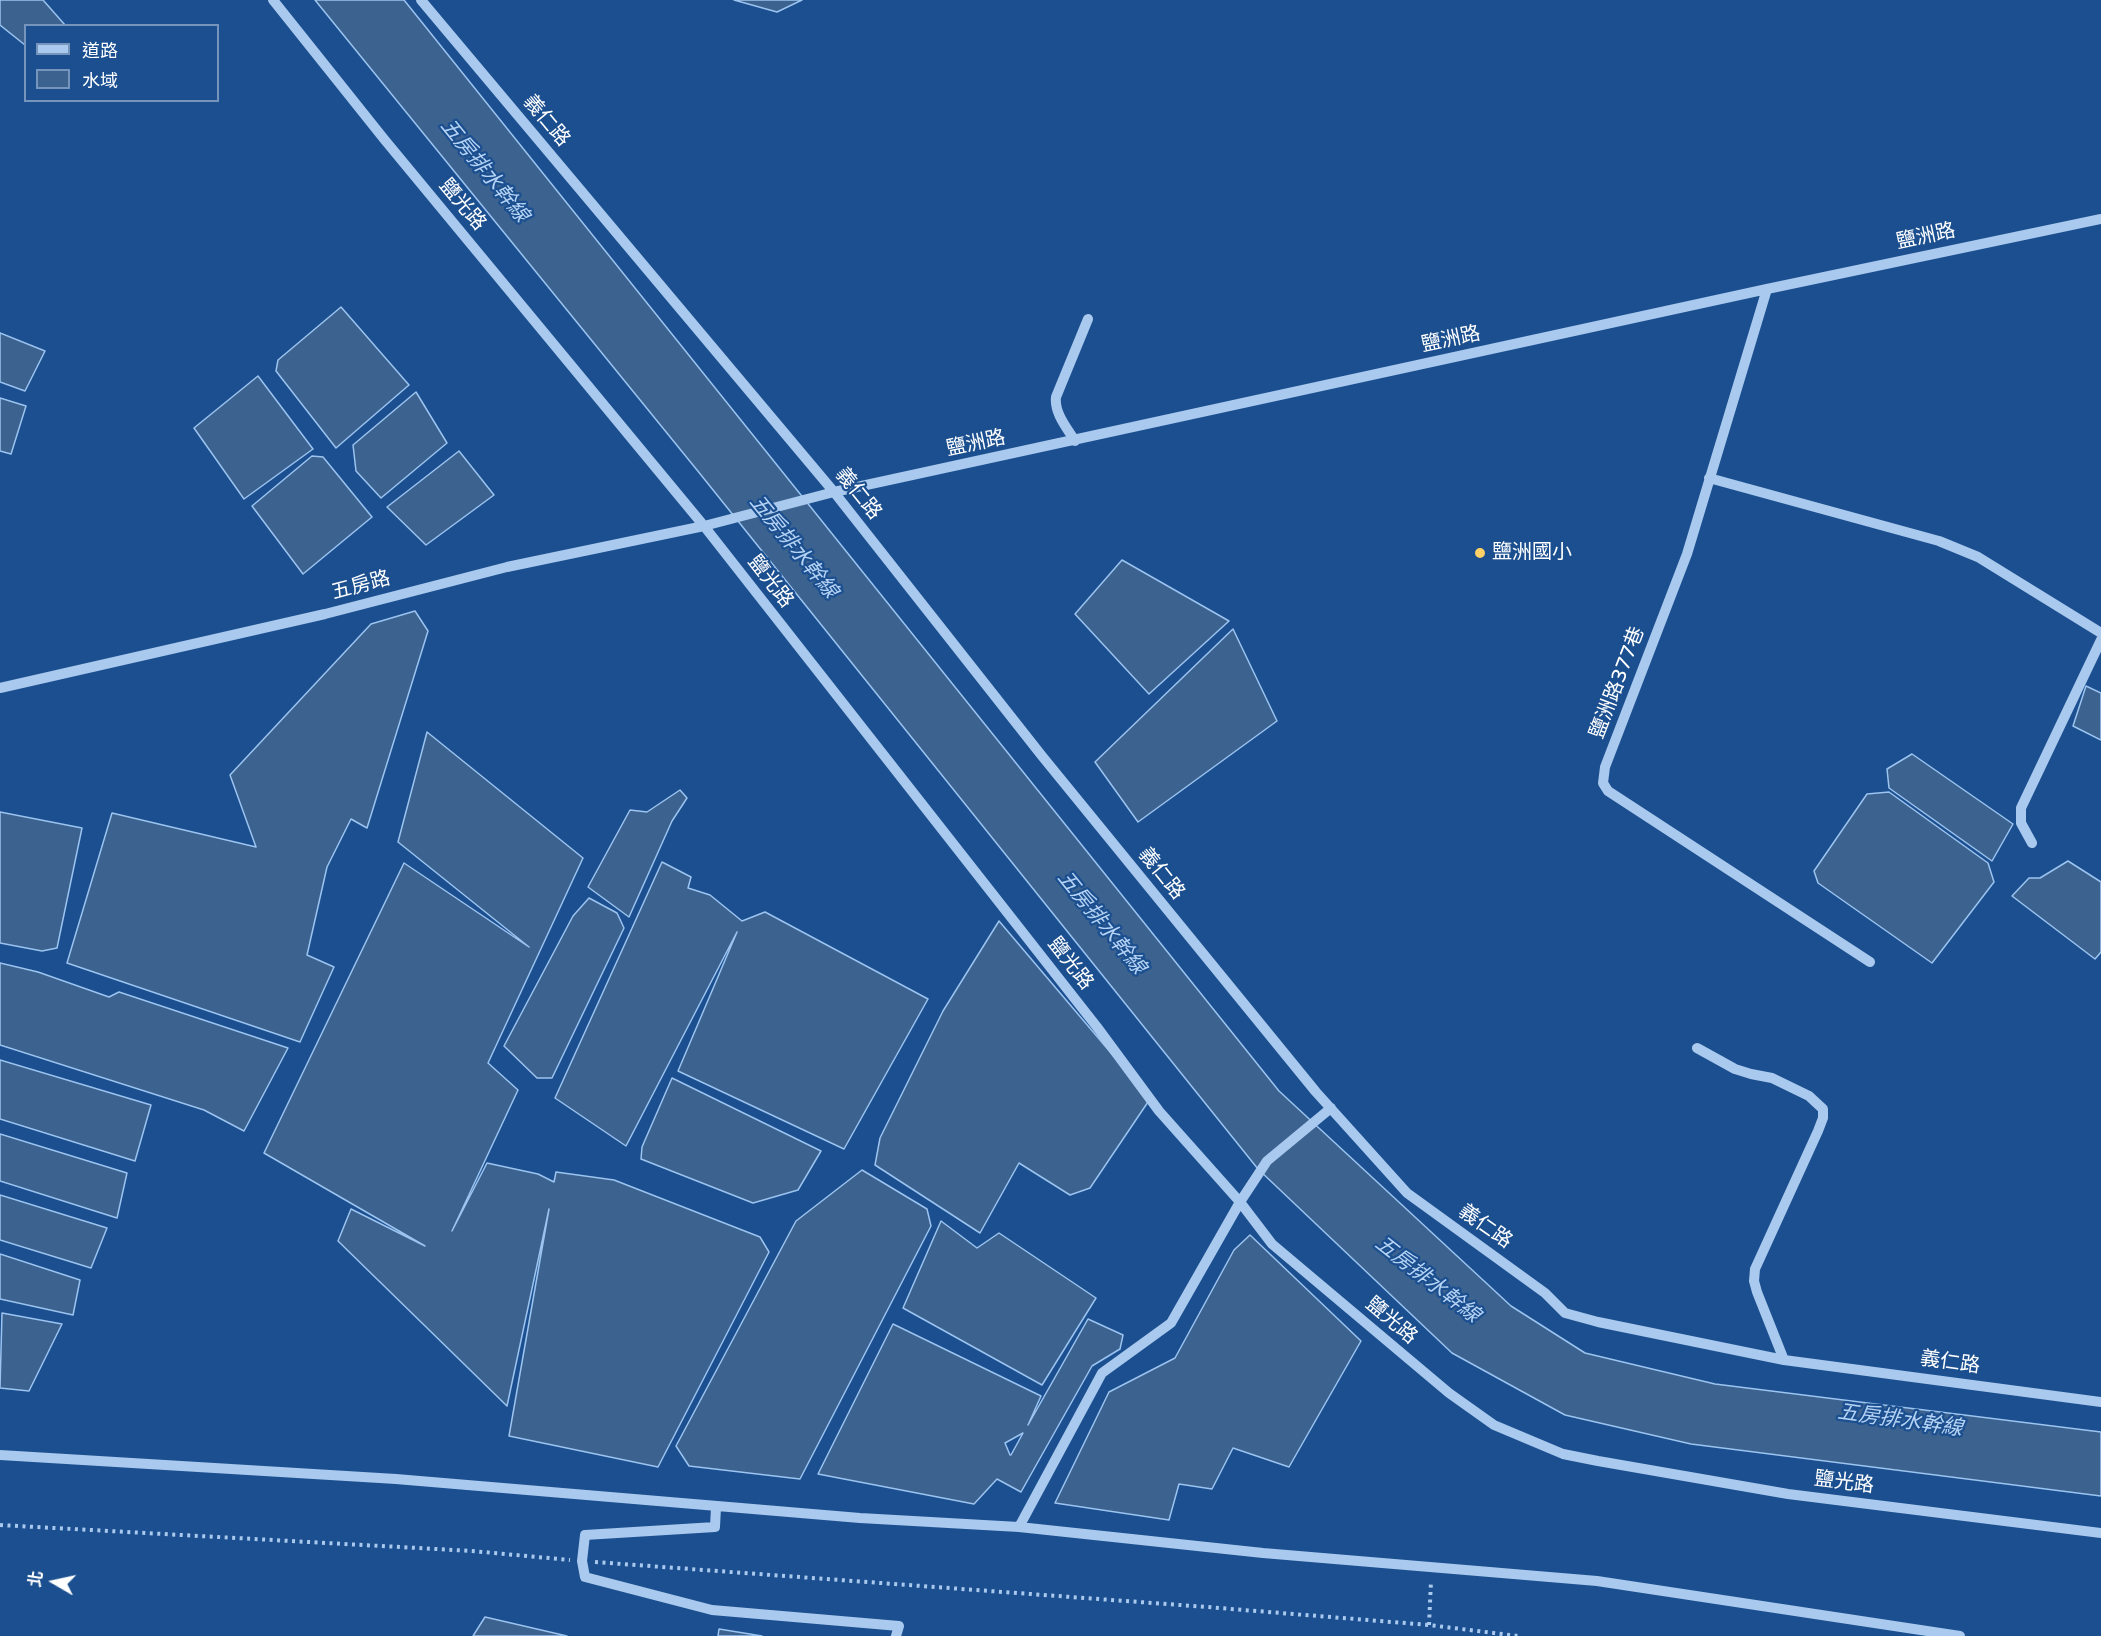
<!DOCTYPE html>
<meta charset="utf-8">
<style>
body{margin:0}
#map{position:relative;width:2101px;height:1636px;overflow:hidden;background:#1b4f8f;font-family:"Varela Round","Noto Sans TC",sans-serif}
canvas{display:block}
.legend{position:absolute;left:24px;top:24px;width:195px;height:78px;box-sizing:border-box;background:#1b4f8f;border:2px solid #7695bc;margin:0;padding:8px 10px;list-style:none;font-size:18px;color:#fff}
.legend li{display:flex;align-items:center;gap:12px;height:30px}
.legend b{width:30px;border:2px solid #7695bc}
.north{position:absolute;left:24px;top:1552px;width:60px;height:60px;-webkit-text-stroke:4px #1b4f8f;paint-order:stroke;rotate:279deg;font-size:16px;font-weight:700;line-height:24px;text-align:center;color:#fff}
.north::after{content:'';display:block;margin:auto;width:21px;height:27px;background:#fff;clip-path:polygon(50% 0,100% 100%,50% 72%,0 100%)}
</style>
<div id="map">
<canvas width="2101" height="1636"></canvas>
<ul class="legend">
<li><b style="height:8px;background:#a9c9ee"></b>道路</li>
<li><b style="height:16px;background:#3c6290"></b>水域</li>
</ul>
<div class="north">北</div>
</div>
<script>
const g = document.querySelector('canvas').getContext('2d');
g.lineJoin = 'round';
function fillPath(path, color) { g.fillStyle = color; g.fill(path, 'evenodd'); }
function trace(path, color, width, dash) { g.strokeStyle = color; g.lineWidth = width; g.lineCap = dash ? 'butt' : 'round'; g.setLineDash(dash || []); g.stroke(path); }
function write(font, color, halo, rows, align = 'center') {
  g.font = font + ' "Varela Round","Noto Sans TC",sans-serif'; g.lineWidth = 4.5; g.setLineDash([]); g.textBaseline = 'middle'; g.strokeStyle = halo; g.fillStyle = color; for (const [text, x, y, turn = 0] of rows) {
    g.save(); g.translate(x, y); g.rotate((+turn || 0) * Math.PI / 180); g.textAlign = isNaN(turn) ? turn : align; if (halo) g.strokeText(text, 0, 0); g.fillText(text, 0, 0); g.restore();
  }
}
const water = new Path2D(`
 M 0,0 L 43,0 L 65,25 L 26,26 L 25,45 L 0,25 Z
 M 315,0 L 404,0 L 1279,1091 L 1511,1306 L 1585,1353 L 1715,1384 L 2101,1432 L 2101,1496 L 1691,1444 L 1565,1415 L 1452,1353 L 1258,1169 L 697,470 Z
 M 734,0 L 802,0 L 777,12 Z
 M 341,307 L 409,385 L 336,448 L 276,371 L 278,360 Z
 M 0,333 L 45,351 L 25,391 L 0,382 Z
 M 258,376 L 313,449 L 244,499 L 194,428 Z
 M 416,392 L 447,443 L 381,498 L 356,471 L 353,445 Z
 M 0,398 L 26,406 L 11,454 L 0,451 Z
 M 459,451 L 494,495 L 426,545 L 387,507 Z
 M 312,456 L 323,457 L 372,517 L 303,574 L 252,506 Z
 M 1122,560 L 1229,621 L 1149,694 L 1075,614 Z
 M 415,611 L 428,631 L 367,828 L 351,819 L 327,867 L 307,955 L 334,967 L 300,1042 L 67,963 L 112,813 L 256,847 L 230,775 L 371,624 Z
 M 1233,629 L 1277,721 L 1138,822 L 1095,762 Z
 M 2086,686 L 2101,693 L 2101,740 L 2073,726 Z
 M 427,732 L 583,858 L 488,1063 L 518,1090 L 452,1231 L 487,1163 L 538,1174 L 554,1182 L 556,1172 L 614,1180 L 760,1237 L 769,1252 L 658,1467 L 509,1436 L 549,1209 L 507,1406 L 338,1241 L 351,1209 L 425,1246 L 264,1153 L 404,863 L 529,947 L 398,842 Z
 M 1912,754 L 2013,824 L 1992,861 L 1889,788 L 1887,769 Z
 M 680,790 L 687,798 L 672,821 L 629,917 L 588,887 L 630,810 L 647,812 Z
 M 1889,792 L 1988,863 L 1994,882 L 1932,963 L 1818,883 L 1814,871 L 1867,794 Z
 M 0,812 L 82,828 L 57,948 L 42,951 L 0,943 Z
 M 2068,861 L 2101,882 L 2101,952 L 2095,959 L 2012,896 L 2029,878 L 2040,878 Z
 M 662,862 L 691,877 L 688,888 L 710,895 L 742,921 L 765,912 L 928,999 L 844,1149 L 678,1071 L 737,932 L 626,1146 L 555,1098 Z
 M 589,898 L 617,913 L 624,928 L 552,1078 L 537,1078 L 504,1046 L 573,916 Z
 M 999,921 L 1150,1099 L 1090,1188 L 1070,1195 L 1019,1163 L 980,1233 L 875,1165 L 880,1138 L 943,1011 Z
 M 0,963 L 38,972 L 109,997 L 119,992 L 288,1048 L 244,1131 L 204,1110 L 0,1045 Z
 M 0,1060 L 151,1105 L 135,1161 L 0,1119 Z
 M 672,1078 L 821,1151 L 798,1190 L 753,1203 L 641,1159 L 642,1147 Z
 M 0,1134 L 127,1173 L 117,1218 L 0,1181 Z
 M 862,1170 L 927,1209 L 931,1226 L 800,1479 L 689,1466 L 676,1446 L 796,1221 Z
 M 0,1195 L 107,1228 L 91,1268 L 0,1240 Z
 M 941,1221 L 977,1248 L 999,1233 L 1096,1298 L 1042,1385 L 903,1308 Z
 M 1250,1235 L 1361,1341 L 1289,1467 L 1233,1448 L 1212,1489 L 1179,1484 L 1169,1520 L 1055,1503 L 1109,1392 L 1175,1358 L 1234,1250 Z
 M 0,1254 L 80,1280 L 73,1315 L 0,1299 Z
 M 2,1313 L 62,1324 L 29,1391 L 0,1388 Z
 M 1088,1319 L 1123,1335 L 1120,1349 L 1092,1366 L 1021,1492 L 997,1479 L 974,1504 L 818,1474 L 893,1324 L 1041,1396 L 1028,1425 ZM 1023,1433 L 1011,1455 L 1010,1455 L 1005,1443 Z
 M 485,1617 L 567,1636 L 473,1636 Z
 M 719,1629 L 762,1636 L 718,1636 Z`);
fillPath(water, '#3c6290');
trace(water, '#9cc4f0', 1.5);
trace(new Path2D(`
 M 0,1525 L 472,1551 L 570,1560
 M 595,1562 L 1207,1607 L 1429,1625 L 1518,1636
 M 1429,1625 L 1431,1581`), '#a9c9ee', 4, [3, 4.5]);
trace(new Path2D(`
 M 273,0 L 384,139 L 704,526 L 1097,1027 L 1159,1111 L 1240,1202 L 1272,1244 L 1449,1393 L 1494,1425 L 1563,1454 L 1598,1461 L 1788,1494 L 2101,1533
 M 421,0 L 834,492 L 1042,756 L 1316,1092 L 1407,1193 L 1545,1293 L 1565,1313 L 1598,1322 L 1784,1360 L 2101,1402
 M 1767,289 L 1687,554 L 1605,767 L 1603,783 L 1608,791 L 1870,962
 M 1075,441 C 1067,428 1054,413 1056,397 L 1088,319
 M 1709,478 L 1939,541 L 1978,557 L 2101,633
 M 0,688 L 325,614 L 507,567 L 704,526 L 834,492 L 1767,289 L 2101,219
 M 2032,843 L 2021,823 L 2021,808 L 2101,640
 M 1697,1048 L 1735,1069 L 1751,1074 L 1772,1078 L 1809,1096 L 1823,1109 L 1823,1118 L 1818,1131 L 1755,1269 L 1754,1281 L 1757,1292 L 1784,1360
 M 0,1455 L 396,1479 L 860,1518 L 1019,1527 L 1263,1553 L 1597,1581 L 1960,1636
 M 716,1507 L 715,1527 L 585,1535 L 582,1561 L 585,1577 L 712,1610 L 899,1626 L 896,1636
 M 1019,1527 L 1102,1373 L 1171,1323 L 1240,1202 L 1267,1161 L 1331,1108`), '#a9c9ee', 10);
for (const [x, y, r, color] of [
 [1480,553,6,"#ffd166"]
]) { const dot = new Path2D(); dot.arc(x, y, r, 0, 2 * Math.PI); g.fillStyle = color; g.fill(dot); trace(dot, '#1b4f8f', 2); }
write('20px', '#fff', '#1b4f8f', [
 ["義仁路",546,121,50],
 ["鹽光路",462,205,50],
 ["鹽洲路",1926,237,-12],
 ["鹽洲路",1451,340,-12],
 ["鹽洲路",976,444,-12],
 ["義仁路",858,494,51],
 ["鹽光路",770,582,52],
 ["五房路",361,586,-15],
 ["鹽洲路377巷",1618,683,-69],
 ["義仁路",1161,874,51],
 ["鹽光路",1070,964,52],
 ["義仁路",1485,1227,35],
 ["鹽光路",1391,1321,40],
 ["義仁路",1950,1363,8],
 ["鹽光路",1844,1483,7]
]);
write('20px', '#fff', '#1b4f8f', [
 ["鹽洲國小",1492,553]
], 'left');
write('italic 21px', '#b5d3f5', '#1b4f8f', [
 ["五房排水幹線",484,171,51],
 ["五房排水幹線",793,547,51],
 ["五房排水幹線",1101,923,51],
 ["五房排水幹線",1427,1280,38],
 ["五房排水幹線",1900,1421,8]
]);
</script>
